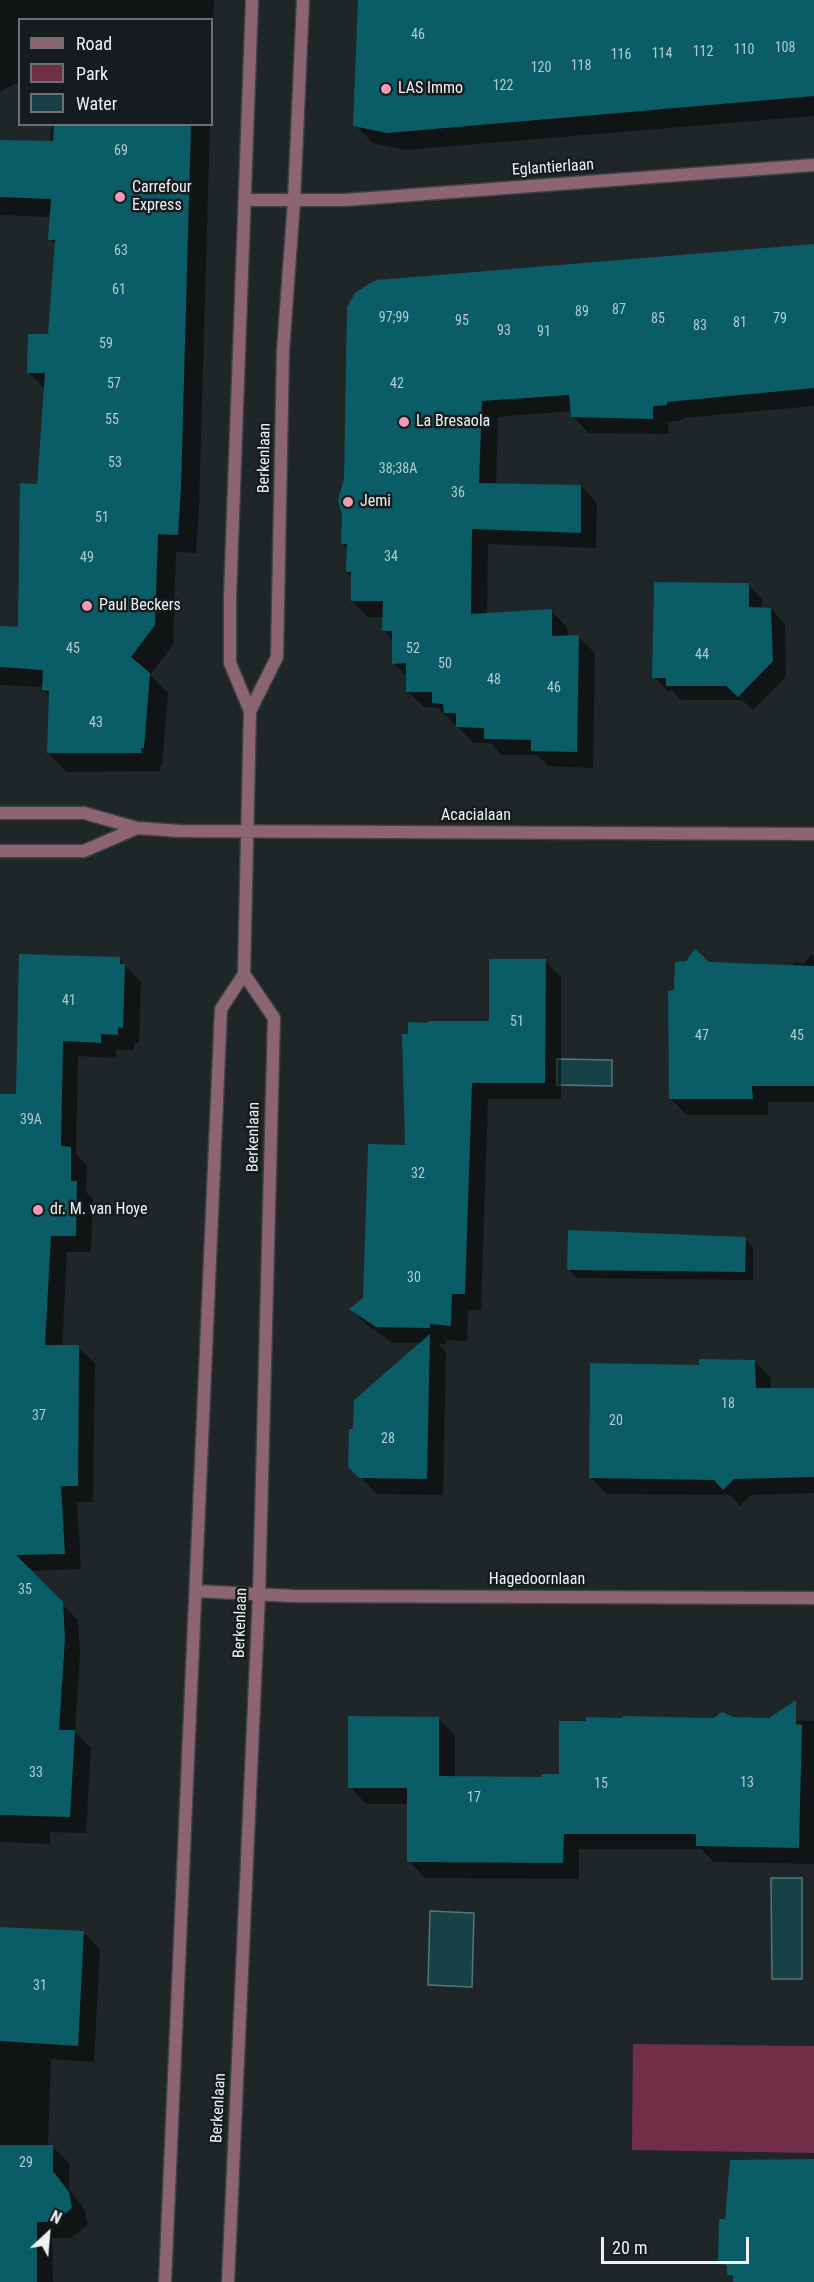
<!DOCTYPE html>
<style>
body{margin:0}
#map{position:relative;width:814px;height:2282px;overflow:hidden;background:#1f2627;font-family:"Roboto Condensed",sans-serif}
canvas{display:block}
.legend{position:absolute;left:18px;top:18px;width:195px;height:108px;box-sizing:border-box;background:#161c1d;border:2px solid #6c7172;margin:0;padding:8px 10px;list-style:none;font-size:18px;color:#edf1f2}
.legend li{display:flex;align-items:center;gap:12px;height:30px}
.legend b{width:30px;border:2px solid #6c7172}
.north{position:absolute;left:18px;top:2204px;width:60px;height:60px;-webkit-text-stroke:4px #161c1d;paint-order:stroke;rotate:26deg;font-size:16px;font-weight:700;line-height:24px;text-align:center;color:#edf1f2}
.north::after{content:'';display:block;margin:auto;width:21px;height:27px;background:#edf1f2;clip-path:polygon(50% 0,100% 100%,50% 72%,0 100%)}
.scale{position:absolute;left:601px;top:2237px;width:148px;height:27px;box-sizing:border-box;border:3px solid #edf1f2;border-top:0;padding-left:8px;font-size:18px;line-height:21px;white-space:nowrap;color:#edf1f2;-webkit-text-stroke:4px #161c1d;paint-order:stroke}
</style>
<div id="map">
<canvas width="814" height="2282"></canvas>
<ul class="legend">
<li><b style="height:8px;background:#8d6570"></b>Road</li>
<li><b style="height:16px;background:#702f46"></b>Park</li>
<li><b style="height:16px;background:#164147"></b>Water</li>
</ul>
<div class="north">N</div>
<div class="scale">20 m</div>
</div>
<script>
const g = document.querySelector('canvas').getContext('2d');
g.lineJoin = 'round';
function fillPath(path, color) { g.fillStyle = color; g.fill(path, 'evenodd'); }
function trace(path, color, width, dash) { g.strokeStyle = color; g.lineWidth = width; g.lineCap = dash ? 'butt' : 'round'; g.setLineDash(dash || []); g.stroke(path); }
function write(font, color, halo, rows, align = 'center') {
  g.font = font + ' "Roboto Condensed",sans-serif'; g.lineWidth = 5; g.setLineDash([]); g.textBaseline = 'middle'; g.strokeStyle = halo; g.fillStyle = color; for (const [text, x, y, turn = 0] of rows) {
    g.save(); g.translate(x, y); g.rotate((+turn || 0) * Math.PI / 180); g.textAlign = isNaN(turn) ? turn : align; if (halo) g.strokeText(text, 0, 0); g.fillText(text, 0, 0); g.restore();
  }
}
fillPath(new Path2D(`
 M 633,2044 L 814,2046 L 814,2153 L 632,2150 Z`), '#702f46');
const water = new Path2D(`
 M 557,1059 L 612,1060 L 612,1086 L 557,1085 Z
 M 771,1878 L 802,1878 L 802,1979 L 772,1979 Z
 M 430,1911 L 474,1913 L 472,1987 L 428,1985 Z`);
fillPath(water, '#164147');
trace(water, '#56767a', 1.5);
fillPath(new Path2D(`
 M 0,0 L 214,0 L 212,89 L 212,20 L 20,20 L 20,81 L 0,92 Z
 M 359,0 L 814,0 L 814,116 L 405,150 L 373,143 L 355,125 Z
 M 52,124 L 210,124 L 199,508 L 196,553 L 176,552 L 173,645 L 150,675 L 168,693 L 162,766 L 160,767 L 160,771 L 67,772 L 48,753 L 50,697 L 43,690 L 43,687 L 0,685 L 0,628 L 19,628 L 39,485 L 45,389 L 28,372 L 50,336 L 56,245 L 50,239 L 51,217 L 0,215 L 0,141 L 50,143 Z
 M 814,245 L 814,406 L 683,418 L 683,420 L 668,422 L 669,434 L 589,433 L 573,417 L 572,411 L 498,417 L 496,485 L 581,486 L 597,503 L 596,548 L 488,544 L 487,615 L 551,611 L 567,627 L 568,637 L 578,637 L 595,653 L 593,768 L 549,766 L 537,755 L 502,755 L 491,743 L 474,743 L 438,708 L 424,707 L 407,691 L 408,677 L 393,663 L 394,641 L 384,631 L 384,617 L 368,617 L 352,601 L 352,577 L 347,572 L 348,549 L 342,544 L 349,307 Z
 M 748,585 L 762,599 L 762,609 L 771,609 L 785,624 L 786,676 L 753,710 L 742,700 L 681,700 L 673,691 L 668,691 L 654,677 Z
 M 811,954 L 814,957 L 814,1102 L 768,1102 L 768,1115 L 687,1115 L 670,1098 L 676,991 L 708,963 L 793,966 L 793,963 L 805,963 Z
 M 119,959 L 141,982 L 139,1043 L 134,1043 L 134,1050 L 116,1050 L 116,1058 L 78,1056 L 76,1154 L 87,1165 L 86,1192 L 93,1199 L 91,1252 L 67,1252 L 62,1347 L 78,1347 L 95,1363 L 93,1502 L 77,1502 L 81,1569 L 29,1571 L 78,1620 L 80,1655 L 75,1732 L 91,1748 L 86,1833 L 50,1832 L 50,1844 L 0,1842 L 0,1095 L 17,1095 Z
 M 545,961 L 561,977 L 561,1099 L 488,1099 L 481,1310 L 468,1310 L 467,1341 L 446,1340 L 446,1344 L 438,1344 L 446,1352 L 443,1495 L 377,1494 L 350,1466 L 355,1431 L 422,1343 L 393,1343 L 367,1325 L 351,1309 L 364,1299 L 407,1147 L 491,1023 Z
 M 745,1239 L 753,1247 L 753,1280 L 577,1278 L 568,1269 Z
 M 754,1361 L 771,1378 L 771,1389 L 814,1390 L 814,1493 L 751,1495 L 740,1506 L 730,1495 L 607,1494 L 590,1477 L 701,1367 Z
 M 438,1718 L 455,1735 L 455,1778 L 543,1778 L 561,1776 L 732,1719 L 814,1721 L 814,1864 L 714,1862 L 701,1849 L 579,1849 L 579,1879 L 425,1878 L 409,1861 L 409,1804 L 366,1804 L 350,1787 Z
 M 0,1928 L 84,1933 L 100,1949 L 94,2062 L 51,2059 L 48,2146 L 52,2146 L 69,2163 L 69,2189 L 85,2210 L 88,2225 L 71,2238 L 52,2238 L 53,2282 L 0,2282 Z`), '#0007');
fillPath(new Path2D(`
 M 358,0 L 814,0 L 814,96 L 387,133 L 353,126 Z
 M 54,124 L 191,124 L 181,488 L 178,535 L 158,534 L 155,625 L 131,657 L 150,673 L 144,748 L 141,748 L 142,753 L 47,753 L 49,691 L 42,690 L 43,670 L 0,667 L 0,626 L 18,627 L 20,483 L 37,484 L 45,373 L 27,373 L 28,334 L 48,334 L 55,240 L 48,240 L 51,199 L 0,197 L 0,140 L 53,141 Z
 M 814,244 L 814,388 L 667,402 L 667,405 L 653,406 L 653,419 L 571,417 L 569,395 L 482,401 L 479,483 L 581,485 L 581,533 L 472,529 L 471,614 L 552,609 L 552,636 L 579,635 L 577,752 L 531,751 L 531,740 L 484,739 L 484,728 L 456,727 L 456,713 L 444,713 L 443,704 L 432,703 L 432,692 L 406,692 L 406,663 L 392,664 L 392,631 L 382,631 L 383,601 L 351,601 L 351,572 L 346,572 L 347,544 L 341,544 L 342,515 L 338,500 L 344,479 L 347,307 L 355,293 L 370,283 L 377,280 Z
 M 654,582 L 749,583 L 749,607 L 771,608 L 773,661 L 738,697 L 726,686 L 666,686 L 666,678 L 652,678 Z
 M 695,949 L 709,962 L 814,966 L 814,1086 L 752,1086 L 753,1099 L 669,1099 L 668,991 L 674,990 L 675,962 L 686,961 Z
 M 19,954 L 120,957 L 120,964 L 125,964 L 123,1028 L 118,1027 L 118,1035 L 101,1034 L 101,1043 L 63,1041 L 61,1146 L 71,1147 L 71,1181 L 77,1181 L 76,1236 L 51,1236 L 45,1345 L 79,1345 L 78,1486 L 61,1486 L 65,1554 L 16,1555 L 63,1602 L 65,1638 L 59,1730 L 75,1730 L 70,1817 L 0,1815 L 0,1094 L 16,1094 Z
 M 489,959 L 546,959 L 545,1083 L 472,1083 L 465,1294 L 452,1294 L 451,1326 L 430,1324 L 430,1328 L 376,1327 L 349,1309 L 363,1298 L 368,1144 L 405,1145 L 402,1034 L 408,1034 L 408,1022 L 427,1023 L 428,1021 L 489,1021 Z
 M 568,1230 L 746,1237 L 745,1272 L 567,1270 Z
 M 430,1334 L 427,1479 L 359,1478 L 348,1467 L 349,1429 L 353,1429 L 354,1400 Z
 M 699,1359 L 755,1360 L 756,1388 L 814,1388 L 814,1477 L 734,1479 L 723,1490 L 714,1480 L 589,1478 L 590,1363 L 699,1365 Z
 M 796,1700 L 796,1724 L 802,1725 L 799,1848 L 696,1846 L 696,1834 L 564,1834 L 563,1863 L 407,1862 L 407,1788 L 348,1788 L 348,1716 L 439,1717 L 439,1776 L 541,1777 L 542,1774 L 559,1774 L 559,1721 L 586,1721 L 586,1717 L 622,1718 L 622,1716 L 714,1718 L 722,1712 L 733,1717 L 769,1718 Z
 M 0,1927 L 84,1931 L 78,2046 L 0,2041 Z
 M 0,2145 L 53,2145 L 53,2171 L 69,2192 L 72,2208 L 54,2222 L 37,2222 L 37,2282 L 0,2282 Z
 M 814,2159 L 814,2282 L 733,2282 L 733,2275 L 727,2275 L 727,2266 L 718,2260 L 719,2219 L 725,2219 L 730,2160 Z`), '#0a5c66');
const street = new Path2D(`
 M 245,200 L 345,200 L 814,165
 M 250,711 L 277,657 L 283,351 L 294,201 L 303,0
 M 0,813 L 84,813 L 137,828 L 180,831 L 814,834
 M 0,851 L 84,851 L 137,828
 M 196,1591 L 293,1596 L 814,1598
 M 165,2282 L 221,1009 L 244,974 L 250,711 L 230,663 L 230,597 L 252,0
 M 228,2282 L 259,1594 L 274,1018 L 244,974`);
trace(street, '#3c4243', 15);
trace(street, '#8d6570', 12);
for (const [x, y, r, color] of [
 [386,89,6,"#f19ab4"],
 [120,197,6,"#f19ab4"],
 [404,422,6,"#f19ab4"],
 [348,502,6,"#f19ab4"],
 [87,606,6,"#f19ab4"],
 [38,1210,6,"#f19ab4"]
]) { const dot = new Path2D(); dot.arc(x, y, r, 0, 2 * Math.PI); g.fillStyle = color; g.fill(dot); trace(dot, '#161c1d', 2); }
write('14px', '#b4cccf', null, [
 ["46",418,35],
 ["108",785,48],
 ["110",744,50],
 ["112",703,52],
 ["114",662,54],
 ["116",621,55],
 ["118",581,66],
 ["120",541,68],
 ["122",503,86],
 ["69",121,151],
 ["63",121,251],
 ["61",119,290],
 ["87",619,310],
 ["89",582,312],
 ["97;99",394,318],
 ["85",658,319],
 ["79",780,319],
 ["95",462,321],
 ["81",740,323],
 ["83",700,326],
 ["93",504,331],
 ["91",544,332],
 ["59",106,344],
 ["57",114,384],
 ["42",397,384],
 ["55",112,420],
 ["53",115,463],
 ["38;38A",398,469],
 ["36",458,493],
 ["51",102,518],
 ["34",391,557],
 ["49",87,558],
 ["45",73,649],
 ["52",413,649],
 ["44",702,655],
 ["50",445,664],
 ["48",494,680],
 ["46",554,688],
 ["43",96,723],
 ["41",69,1001],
 ["51",517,1022],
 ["47",702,1036],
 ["45",797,1036],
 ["39A",31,1120],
 ["32",418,1174],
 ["30",414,1278],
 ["18",728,1404],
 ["37",39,1416],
 ["20",616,1421],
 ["28",388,1439],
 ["35",25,1590],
 ["33",36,1773],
 ["13",747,1783],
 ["15",601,1784],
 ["17",474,1798],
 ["31",40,1986],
 ["29",26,2163]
]);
write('16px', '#edf1f2', '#161c1d', [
 ["LAS Immo",398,89],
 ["Carrefour",132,188],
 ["Express",132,206],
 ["La Bresaola",416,422],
 ["Jemi",360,502],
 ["Paul Beckers",99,606],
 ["dr. M. van Hoye",50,1210]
], 'left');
write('16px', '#edf1f2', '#161c1d', [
 ["Eglantierlaan",553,168,-4],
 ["Berkenlaan",265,458,-89],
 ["Acacialaan",476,816],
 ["Berkenlaan",254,1137,-89],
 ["Hagedoornlaan",537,1580],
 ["Berkenlaan",241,1623,-88],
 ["Berkenlaan",219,2108,-87]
]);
</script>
